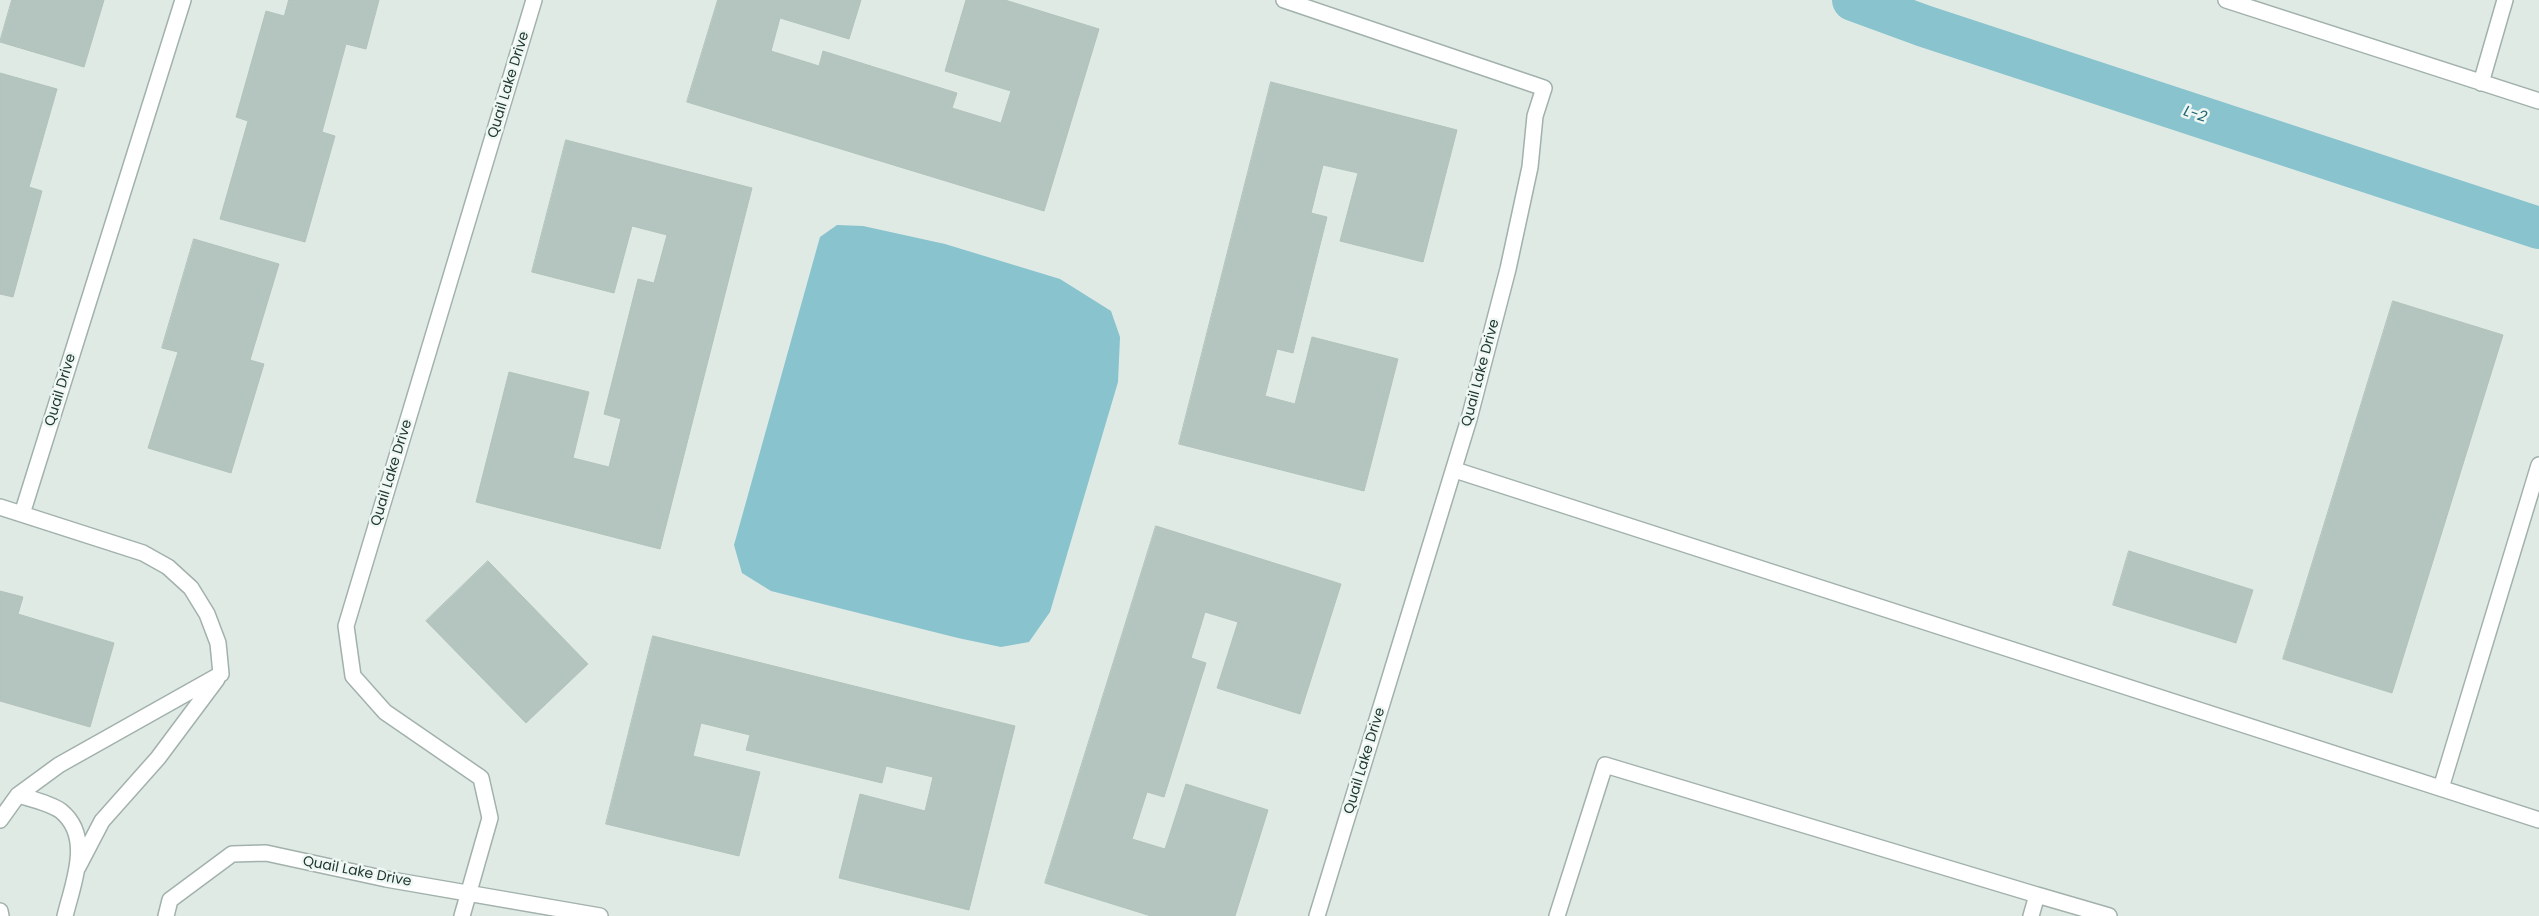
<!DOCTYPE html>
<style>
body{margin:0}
canvas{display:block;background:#dfeae5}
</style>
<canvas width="2539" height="916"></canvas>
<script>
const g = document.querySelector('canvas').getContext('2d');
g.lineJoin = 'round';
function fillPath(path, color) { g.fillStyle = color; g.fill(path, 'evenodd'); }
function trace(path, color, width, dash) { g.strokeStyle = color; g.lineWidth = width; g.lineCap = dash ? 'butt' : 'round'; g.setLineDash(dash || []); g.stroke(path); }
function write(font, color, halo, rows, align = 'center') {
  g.font = font + ' Poppins,sans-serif'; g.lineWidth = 5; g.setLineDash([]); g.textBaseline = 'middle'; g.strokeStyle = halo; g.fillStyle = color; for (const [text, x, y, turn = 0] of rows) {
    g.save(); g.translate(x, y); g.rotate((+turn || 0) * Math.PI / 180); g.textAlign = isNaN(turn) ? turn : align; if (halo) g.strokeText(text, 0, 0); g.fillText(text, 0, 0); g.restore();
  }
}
fillPath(new Path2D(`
 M 837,225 L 863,226 L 945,244 L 1060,279 L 1111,311 L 1120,337 L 1118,382 L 1050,612 L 1029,642 L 1001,647 L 958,638 L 771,591 L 742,573 L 734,545 L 820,237 Z`), '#88c3ce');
trace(new Path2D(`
 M 1853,0 L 1924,26 L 2539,228`), '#88c3ce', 42);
const building = new Path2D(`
 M 12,0 L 104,0 L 84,67 L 0,42 Z
 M 289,0 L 379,0 L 366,49 L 346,44 L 322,132 L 335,136 L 305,242 L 220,219 L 248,121 L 236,117 L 266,11 L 284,16 Z
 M 718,0 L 861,0 L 849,39 L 780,18 L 771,51 L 819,66 L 823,51 L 957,93 L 952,108 L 1001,123 L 1011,91 L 945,71 L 966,0 L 1005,0 L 1099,29 L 1044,211 L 687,102 Z
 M 0,73 L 57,89 L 29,187 L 42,191 L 13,297 L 0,294 Z
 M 1271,82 L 1457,130 L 1423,262 L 1340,241 L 1358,173 L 1323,165 L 1311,213 L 1327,217 L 1293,353 L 1277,349 L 1265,396 L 1295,404 L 1312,337 L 1398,359 L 1364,491 L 1179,444 Z
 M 566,140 L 752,188 L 660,549 L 476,502 L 509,372 L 589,392 L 573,458 L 609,467 L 621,419 L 604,414 L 638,279 L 654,283 L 667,235 L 632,226 L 614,293 L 532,272 Z
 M 194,239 L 279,264 L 250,360 L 264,364 L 231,473 L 148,448 L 178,352 L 162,348 Z
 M 2393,301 L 2503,335 L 2392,693 L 2283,659 Z
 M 1156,526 L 1341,584 L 1300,714 L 1217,688 L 1238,622 L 1205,612 L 1191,658 L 1206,663 L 1164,797 L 1147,792 L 1132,839 L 1165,849 L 1186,784 L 1268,810 L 1235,916 L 1151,916 L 1045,883 Z
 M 2129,551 L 2253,590 L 2236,643 L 2113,605 Z
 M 488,561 L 588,664 L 526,723 L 426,621 Z
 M 0,591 L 23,597 L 18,614 L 114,643 L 90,727 L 0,701 Z
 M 653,636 L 1015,726 L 969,910 L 839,878 L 860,794 L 925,811 L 933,777 L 886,766 L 882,783 L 746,750 L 750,735 L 701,723 L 693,756 L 760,772 L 739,856 L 606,824 Z`);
fillPath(building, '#b4c4be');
trace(building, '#b2c3bc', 1);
const minor = new Path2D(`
 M 1284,0 L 1544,88 L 1535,116 L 1530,167 L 1508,269 L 1469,419 L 1317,916
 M 2226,0 L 2539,101
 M 2481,83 L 2505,0
 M 1455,470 L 2539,820
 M 0,507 L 143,553 L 168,567 L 191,588 L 207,614 L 218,643 L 221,674
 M 22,514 L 183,0
 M 2441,788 L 2539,465
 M 18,795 C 31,799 50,803 61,811 C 93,837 73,883 65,916
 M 0,820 L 18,795 L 59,765 L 221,674
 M 78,867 L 102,821 L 158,758 L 217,679
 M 2037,895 L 2109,916
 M 0,911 L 1,916
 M 166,916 L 170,900 L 232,854 L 266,853 L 386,879 L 600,916
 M 462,916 L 490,818 L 481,778 L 385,712 L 353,676 L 346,626 L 534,0
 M 1557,916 L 1605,765 L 2037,895 L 2031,916`);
trace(minor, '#a2b1ac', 18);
trace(minor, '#fff', 15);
write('14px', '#213932', '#eff7f3', [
 ["Quail Lake Drive",509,85,-73],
 ["Quail Lake Drive",1481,373,-75],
 ["Quail Drive",61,390,-73],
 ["Quail Lake Drive",392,473,-73],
 ["Quail Lake Drive",1365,761,-73],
 ["Quail Lake Drive",357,872,11]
]);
write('italic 15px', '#1d6573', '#eff7f3', [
 ["L-2",2195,115,18]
]);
</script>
